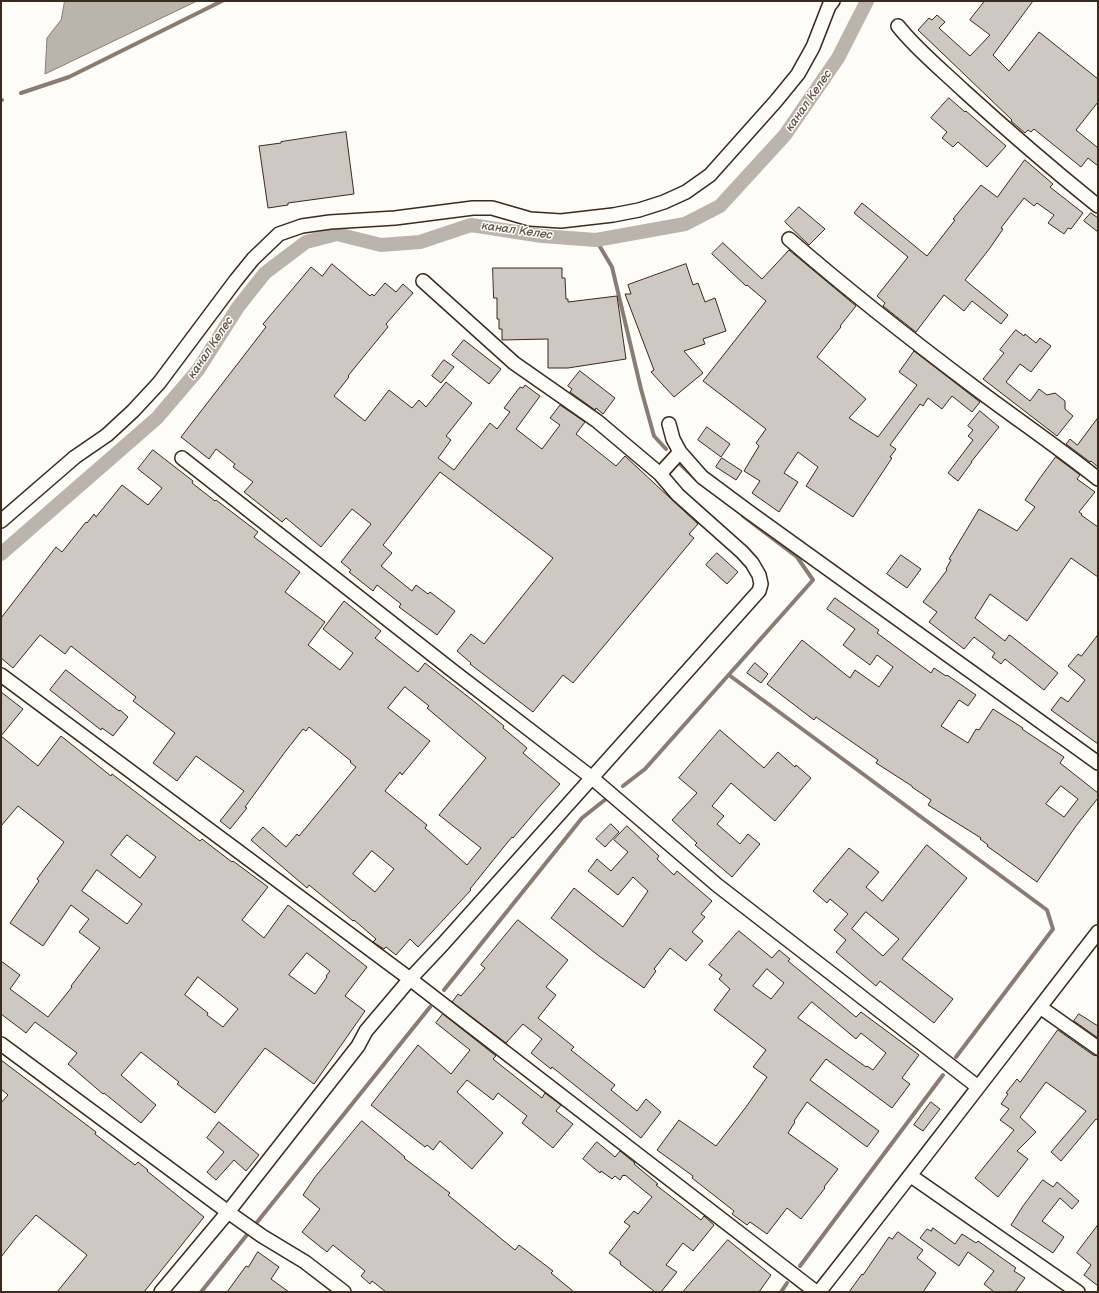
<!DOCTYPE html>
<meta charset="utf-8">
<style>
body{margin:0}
#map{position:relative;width:1099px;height:1293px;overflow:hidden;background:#fdfcf7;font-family:"Balsamiq Sans",sans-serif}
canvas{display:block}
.frame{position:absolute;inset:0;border:2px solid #3b2a1e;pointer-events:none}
</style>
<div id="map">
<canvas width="1099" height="1293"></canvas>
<div class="frame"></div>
</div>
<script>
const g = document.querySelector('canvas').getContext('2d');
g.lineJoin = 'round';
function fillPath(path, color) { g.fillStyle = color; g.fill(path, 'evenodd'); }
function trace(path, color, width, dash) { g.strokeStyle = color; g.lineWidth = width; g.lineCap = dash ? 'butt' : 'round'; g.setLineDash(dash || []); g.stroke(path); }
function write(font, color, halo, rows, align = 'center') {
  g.font = font + ' "Balsamiq Sans",sans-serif'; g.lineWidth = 3; g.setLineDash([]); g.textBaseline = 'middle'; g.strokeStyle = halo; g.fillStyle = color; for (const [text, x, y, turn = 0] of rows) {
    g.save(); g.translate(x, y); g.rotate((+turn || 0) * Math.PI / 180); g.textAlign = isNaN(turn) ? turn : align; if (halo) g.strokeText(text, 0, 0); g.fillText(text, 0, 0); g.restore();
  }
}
const water = new Path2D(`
 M 65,1 L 197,1 L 45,74 L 47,38 L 61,20 Z`);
fillPath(water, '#bbb4ad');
trace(water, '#887d74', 1);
trace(new Path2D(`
 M 21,93 L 69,77 L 222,1
 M 1,100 L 2,100
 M 596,240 L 612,267 L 641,389 L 654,436 L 666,449
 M 681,465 L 697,480
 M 729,675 L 1047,910 L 1053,929 L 956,1057
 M 623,786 L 645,769 L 813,580 L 797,557 L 743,516
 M 444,990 L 582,818 L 606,799
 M 800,1266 L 943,1075
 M 201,1292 L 430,1007
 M 781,1292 L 787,1283`), '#887d74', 4);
trace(new Path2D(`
 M 1,554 L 157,418 L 198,370 L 238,307 L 265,273 L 306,242 L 337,234 L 381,245 L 420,242 L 471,225 L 542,236 L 596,240 L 685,224 L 720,206 L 785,135 L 838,58 L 867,1`), '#bbb4ad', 14);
const building = new Path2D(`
 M 985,1 L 1033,1 L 993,55 L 1009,71 L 1039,32 L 1098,79 L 1098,102 L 1076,130 L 1098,148 L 1098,166 L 1088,158 L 1081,167 L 1034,129 L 1031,132 L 1028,130 L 1025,133 L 1011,121 L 1012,120 L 918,30 L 929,18 L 932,20 L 937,15 L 945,22 L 939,28 L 970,56 L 990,35 L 970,20 Z
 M 949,98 L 965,112 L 966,111 L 1006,146 L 987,167 L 958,142 L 953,147 L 942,138 L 947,132 L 931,118 Z
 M 346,132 L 354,194 L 288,203 L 288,205 L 268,208 L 259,146 L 281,143 L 281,142 Z
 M 1025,160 L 1053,184 L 1050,187 L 1083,213 L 1071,229 L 1068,228 L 1064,234 L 1048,223 L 1054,215 L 1037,203 L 1034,206 L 1024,198 L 1001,228 L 1003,229 L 990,248 L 965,280 L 1008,315 L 1001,324 L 972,301 L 964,311 L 944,295 L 916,332 L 883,306 L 885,303 L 877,296 L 908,257 L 854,213 L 862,203 L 927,256 L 955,220 L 953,219 L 981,185 L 997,197 Z
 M 799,207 L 825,229 L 809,245 L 785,222 Z
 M 1091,213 L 1098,218 L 1098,232 L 1084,221 Z
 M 723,243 L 762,279 L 789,250 L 856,306 L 840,326 L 841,327 L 817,357 L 866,399 L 849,418 L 878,437 L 917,385 L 899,372 L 914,351 L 980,402 L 972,412 L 952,396 L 942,409 L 928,398 L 923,406 L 920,404 L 890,445 L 896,449 L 890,457 L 892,458 L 853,517 L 806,486 L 818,467 L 798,452 L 784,473 L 798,482 L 779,512 L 752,493 L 760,481 L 744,471 L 759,446 L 756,443 L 766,429 L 703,381 L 766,301 L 747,285 L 746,286 L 712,254 Z
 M 332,264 L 370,296 L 372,294 L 374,296 L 385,283 L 396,292 L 403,284 L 413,293 L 386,324 L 388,327 L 356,366 L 348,376 L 349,377 L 334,396 L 365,421 L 389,390 L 412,408 L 419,400 L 426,407 L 446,382 L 472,403 L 446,436 L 451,440 L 438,458 L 454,470 L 490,423 L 497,429 L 510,412 L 504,408 L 520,387 L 523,388 L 525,385 L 540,396 L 516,429 L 542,449 L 560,425 L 550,418 L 560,405 L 585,422 L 576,434 L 616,466 L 625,456 L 698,524 L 689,534 L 694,538 L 573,683 L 563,675 L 533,712 L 470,664 L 471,663 L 457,651 L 471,634 L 484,644 L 553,558 L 440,472 L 383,545 L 392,553 L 381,566 L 412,591 L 416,585 L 428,594 L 430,592 L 455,611 L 437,635 L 399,607 L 401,604 L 377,585 L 373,591 L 349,572 L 351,570 L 341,562 L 371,524 L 352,509 L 321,547 L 286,518 L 282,522 L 244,492 L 253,482 L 233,467 L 235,464 L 216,449 L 209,459 L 181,437 L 266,327 L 263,324 L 311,267 L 322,276 Z
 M 686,264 L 693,285 L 698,283 L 705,302 L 715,298 L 726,331 L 703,339 L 705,344 L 684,351 L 703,373 L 674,397 L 651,372 L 654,370 L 625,294 L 631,294 L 628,285 Z
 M 493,268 L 562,268 L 562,278 L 565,278 L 566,299 L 568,299 L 568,302 L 617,296 L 626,359 L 568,368 L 548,368 L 548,339 L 502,340 L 502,329 L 499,329 L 499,319 L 497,319 L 497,298 L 494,298 Z
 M 1016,330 L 1024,336 L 1025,334 L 1036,343 L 1040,338 L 1051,346 L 1031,372 L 1020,364 L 1006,382 L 1030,401 L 1039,389 L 1047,395 L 1055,393 L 1065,401 L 1065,409 L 1073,416 L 1057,436 L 983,379 L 1004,353 L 1000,350 Z
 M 464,340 L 501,369 L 489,384 L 452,355 Z
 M 444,360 L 454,367 L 441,383 L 432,376 Z
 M 580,371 L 615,398 L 603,414 L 596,408 L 595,410 L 570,392 L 572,389 L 568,386 Z
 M 980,411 L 999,427 L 971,462 L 972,462 L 958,481 L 948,473 L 973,440 L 968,436 L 973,430 L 968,426 Z
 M 1098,418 L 1098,467 L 1091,461 L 1090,462 L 1066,444 L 1070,439 L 1077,445 Z
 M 707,427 L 730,444 L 721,457 L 698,440 Z
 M 153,450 L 193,481 L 192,483 L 215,501 L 216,500 L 258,532 L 254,537 L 300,572 L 285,592 L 325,622 L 308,645 L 340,670 L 353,653 L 323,629 L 344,601 L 381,631 L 375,638 L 418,672 L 425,663 L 471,699 L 504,726 L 503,728 L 527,748 L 523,753 L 560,784 L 541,805 L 513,838 L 512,837 L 503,848 L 470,889 L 471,890 L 418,947 L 410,939 L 396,955 L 386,947 L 384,949 L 373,942 L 376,939 L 354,920 L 353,921 L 309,885 L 307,888 L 251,840 L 263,827 L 286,847 L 297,834 L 299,836 L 356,767 L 350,762 L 351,761 L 309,727 L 306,731 L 303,729 L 285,752 L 245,807 L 247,808 L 230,829 L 220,821 L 244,791 L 196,756 L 177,781 L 153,763 L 175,733 L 133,701 L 136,697 L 71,646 L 65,654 L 40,635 L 13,668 L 1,658 L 1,618 L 56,547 L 62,552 L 86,522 L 87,523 L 94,514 L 96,517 L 122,485 L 148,505 L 162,488 L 138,469 ZM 405,687 L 429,706 L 427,708 L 486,758 L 439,815 L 481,848 L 467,865 L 425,828 L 427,825 L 385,791 L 400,772 L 402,775 L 430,741 L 388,708 ZM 372,851 L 394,869 L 375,892 L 353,874 Z
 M 1056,457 L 1080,475 L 1077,479 L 1095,492 L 1079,512 L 1082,514 L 1081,515 L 1098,527 L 1098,577 L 1071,558 L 1027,621 L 990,594 L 975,618 L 1005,641 L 1009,635 L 1011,636 L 1058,673 L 1044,690 L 1005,659 L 1001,664 L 992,657 L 995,653 L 974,637 L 964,649 L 929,622 L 937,612 L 923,602 L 947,570 L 946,569 L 951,560 L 949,559 L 979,509 L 1017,531 L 1035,507 L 1025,500 L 1040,478 Z
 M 722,458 L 742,471 L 736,480 L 716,467 Z
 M 717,553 L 738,572 L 727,584 L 706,565 Z
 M 901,555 L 921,569 L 907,588 L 887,574 Z
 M 835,598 L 879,630 L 877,633 L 931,673 L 934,668 L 946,676 L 947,675 L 976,695 L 968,706 L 959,700 L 941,726 L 968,743 L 976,729 L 979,730 L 993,709 L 1023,728 L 1022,729 L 1064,757 L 1060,763 L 1098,793 L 1098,798 L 1076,826 L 1037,882 L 987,846 L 988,845 L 980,839 L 981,838 L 928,805 L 931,800 L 912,787 L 912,786 L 876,763 L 878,760 L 816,717 L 814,720 L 767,684 L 802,640 L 850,678 L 855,670 L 879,687 L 893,667 L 877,655 L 870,665 L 843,645 L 855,629 L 827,609 ZM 1061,786 L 1078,799 L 1064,817 L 1046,804 Z
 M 1098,635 L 1098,744 L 1051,710 L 1061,697 L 1068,702 L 1085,680 L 1068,666 L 1078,654 L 1081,656 Z
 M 755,663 L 768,674 L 761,683 L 747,673 Z
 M 66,670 L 119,711 L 120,710 L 128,717 L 113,736 L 102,728 L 101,730 L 50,690 Z
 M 1,692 L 23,709 L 1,736 L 38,766 L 61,736 L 111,776 L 112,774 L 200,841 L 202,839 L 232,862 L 233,861 L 268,887 L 242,920 L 264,938 L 288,905 L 367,967 L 345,996 L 365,1011 L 314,1084 L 265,1048 L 215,1113 L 177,1084 L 179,1082 L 141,1052 L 121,1075 L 156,1105 L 141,1123 L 104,1093 L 103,1094 L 68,1064 L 77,1053 L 35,1022 L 26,1033 L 1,1014 L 1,961 L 20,975 L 10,989 L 48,1017 L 72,987 L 71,986 L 100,948 L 79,932 L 89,919 L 71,905 L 43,946 L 10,923 L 39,881 L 37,879 L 64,842 L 18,806 L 1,826 ZM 127,835 L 156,857 L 140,878 L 111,855 ZM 97,870 L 142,904 L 127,924 L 82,891 ZM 307,953 L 330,971 L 326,976 L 327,977 L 315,994 L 289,975 ZM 198,977 L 238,1009 L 223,1027 L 207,1015 L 208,1013 L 185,995 Z
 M 720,730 L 764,768 L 778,752 L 795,767 L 796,765 L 811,778 L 775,821 L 731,783 L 712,806 L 724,816 L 717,824 L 740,844 L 748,834 L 760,844 L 732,877 L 695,845 L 697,843 L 672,820 L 697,793 L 679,778 Z
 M 611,824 L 619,832 L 605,847 L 596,839 Z
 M 627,826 L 659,856 L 657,859 L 674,875 L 677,871 L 712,901 L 701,914 L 705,917 L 692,932 L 703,941 L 686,961 L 670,948 L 654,969 L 656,971 L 644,988 L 599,956 L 551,918 L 574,888 L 623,927 L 648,891 L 633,877 L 618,895 L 588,871 L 597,859 L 611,871 L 628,852 L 614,840 Z
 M 927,845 L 967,878 L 902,959 L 953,999 L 934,1023 L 880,981 L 876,986 L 836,952 L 846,940 L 834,930 L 848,914 L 830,899 L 827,903 L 813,891 L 849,848 L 879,872 L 866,887 L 882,901 ZM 866,912 L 899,939 L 883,956 L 852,929 Z
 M 518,920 L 568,960 L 546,987 L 556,995 L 538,1018 L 574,1047 L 571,1050 L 615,1085 L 611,1090 L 637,1111 L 646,1099 L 661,1112 L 641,1138 L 552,1067 L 551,1069 L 531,1053 L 542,1039 L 523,1024 L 506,1043 L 452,1002 L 458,994 L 461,996 L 485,968 L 481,965 Z
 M 739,931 L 772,958 L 779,950 L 790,959 L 788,961 L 856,1017 L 861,1012 L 919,1055 L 902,1078 L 910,1084 L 892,1108 L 826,1059 L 810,1080 L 879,1131 L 867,1147 L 807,1102 L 794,1121 L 795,1122 L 788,1133 L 838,1169 L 824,1187 L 825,1188 L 801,1219 L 787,1208 L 767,1234 L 750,1222 L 747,1225 L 732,1214 L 734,1211 L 692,1178 L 693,1176 L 657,1150 L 679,1120 L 716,1146 L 746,1107 L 767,1077 L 753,1067 L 766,1050 L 714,1010 L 730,989 L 719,979 L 722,975 L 709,965 ZM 767,969 L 784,983 L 771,999 L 753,986 ZM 812,1002 L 856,1039 L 861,1033 L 886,1053 L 873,1070 L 867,1066 L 866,1067 L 798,1018 Z
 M 443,1014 L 496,1056 L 493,1059 L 542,1098 L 545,1093 L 561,1105 L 556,1111 L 573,1124 L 553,1148 L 522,1123 L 527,1116 L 498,1093 L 493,1100 L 467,1080 L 457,1092 L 503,1133 L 472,1169 L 440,1141 L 433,1150 L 427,1145 L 425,1147 L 371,1105 L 418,1045 L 451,1074 L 470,1050 L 436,1023 Z
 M 1079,1014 L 1098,1026 L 1098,1038 L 1074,1021 Z
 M 1058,1030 L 1093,1055 L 1098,1056 L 1098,1120 L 1096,1119 L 1061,1161 L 1051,1152 L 1086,1111 L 1046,1082 L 1020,1117 L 1036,1132 L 1017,1151 L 1028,1159 L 998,1197 L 975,1178 L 1014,1130 L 1000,1120 L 1009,1109 L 1001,1104 L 1008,1094 L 1006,1093 L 1017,1079 L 1020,1082 Z
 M 1,1060 L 96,1132 L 95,1134 L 135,1165 L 138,1162 L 148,1170 L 147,1171 L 204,1217 L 144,1292 L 57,1292 L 87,1255 L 36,1215 L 15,1239 L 1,1257 L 1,1103 L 8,1095 L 1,1089 Z
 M 931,1102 L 940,1109 L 923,1131 L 914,1125 Z
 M 362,1121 L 405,1157 L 404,1158 L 450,1193 L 448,1195 L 515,1250 L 519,1245 L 553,1271 L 551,1273 L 574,1292 L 386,1292 L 372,1281 L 370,1284 L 361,1276 L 365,1271 L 333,1245 L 327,1252 L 313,1241 L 302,1232 L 320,1209 L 303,1195 L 315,1177 Z
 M 219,1122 L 259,1155 L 246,1171 L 234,1160 L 216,1180 L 207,1172 L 224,1152 L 207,1138 Z
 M 597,1142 L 615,1157 L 620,1151 L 635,1163 L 634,1164 L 658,1184 L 656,1185 L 701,1220 L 704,1216 L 714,1225 L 693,1251 L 683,1243 L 666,1265 L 677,1272 L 661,1292 L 655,1292 L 620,1264 L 621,1262 L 609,1253 L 630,1226 L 624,1222 L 634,1211 L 638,1214 L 652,1197 L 625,1175 L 624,1176 L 623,1175 L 620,1180 L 615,1176 L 612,1179 L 601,1171 L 600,1173 L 583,1159 Z
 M 1043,1180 L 1053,1187 L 1057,1182 L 1079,1201 L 1072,1209 L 1060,1198 L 1042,1221 L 1064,1237 L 1053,1253 L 1011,1225 L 1023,1206 Z
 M 1098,1225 L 1098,1286 L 1084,1275 L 1091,1265 L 1077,1253 Z
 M 933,1228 L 955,1244 L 962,1234 L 976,1243 L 978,1241 L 1016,1268 L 1014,1271 L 1025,1278 L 1015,1292 L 994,1292 L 984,1284 L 994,1271 L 968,1252 L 959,1266 L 920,1238 L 927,1229 L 931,1231 Z
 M 898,1232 L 923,1250 L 917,1258 L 936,1273 L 923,1292 L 849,1292 L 862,1274 L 863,1275 L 889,1237 L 892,1239 Z
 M 728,1240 L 771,1275 L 759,1292 L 683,1292 Z
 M 258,1252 L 279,1267 L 271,1279 L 289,1292 L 227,1292 L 246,1266 L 248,1267 Z`);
fillPath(building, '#cdc8c2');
trace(building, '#3b2a1e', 1);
const minor = new Path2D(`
 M 898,26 C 917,50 941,69 963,90 C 1007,130 1052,169 1098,206
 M 789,239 C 850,292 914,342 978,390 C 1018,420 1059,448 1098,479
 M 669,424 L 673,439 L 680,452 L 702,477 L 749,512 L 1098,763
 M 182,458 L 453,671 L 591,777 L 717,885 L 978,1087
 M 660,474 L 680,452
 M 1,521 L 75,457 L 107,435 L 133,411 L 159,383 L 236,280 L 253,259 L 279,234 L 302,226 L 330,222 L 395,218 L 473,208 L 492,208 L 530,219 L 561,221 L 613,215 L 639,210 L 664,202 L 686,192 L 710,175 L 776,101 L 798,74 L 813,47 L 829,6 L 833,1
 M 1,675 L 410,979 L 816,1292
 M 1040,1007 L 1098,1048
 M 1,1044 L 228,1212 L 262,1236 L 305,1262 L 344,1292
 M 911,1176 L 1078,1292
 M 161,1292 L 228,1212 L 358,1046 L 366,1031 L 410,979 L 443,944 L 759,591 L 761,584 L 759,575 L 752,563 L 742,552 L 678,495 L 660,474 L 597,421 L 514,363 L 423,281
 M 819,1292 C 913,1173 1005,1052 1098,932`);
trace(minor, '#3b2a1e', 16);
trace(minor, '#fdfcf7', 13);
write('italic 12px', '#615349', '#fdfcf7', [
 ["канал Келес",809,101,-55],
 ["канал Келес",517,231,8],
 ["канал Келес",211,348,-56]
]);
</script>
